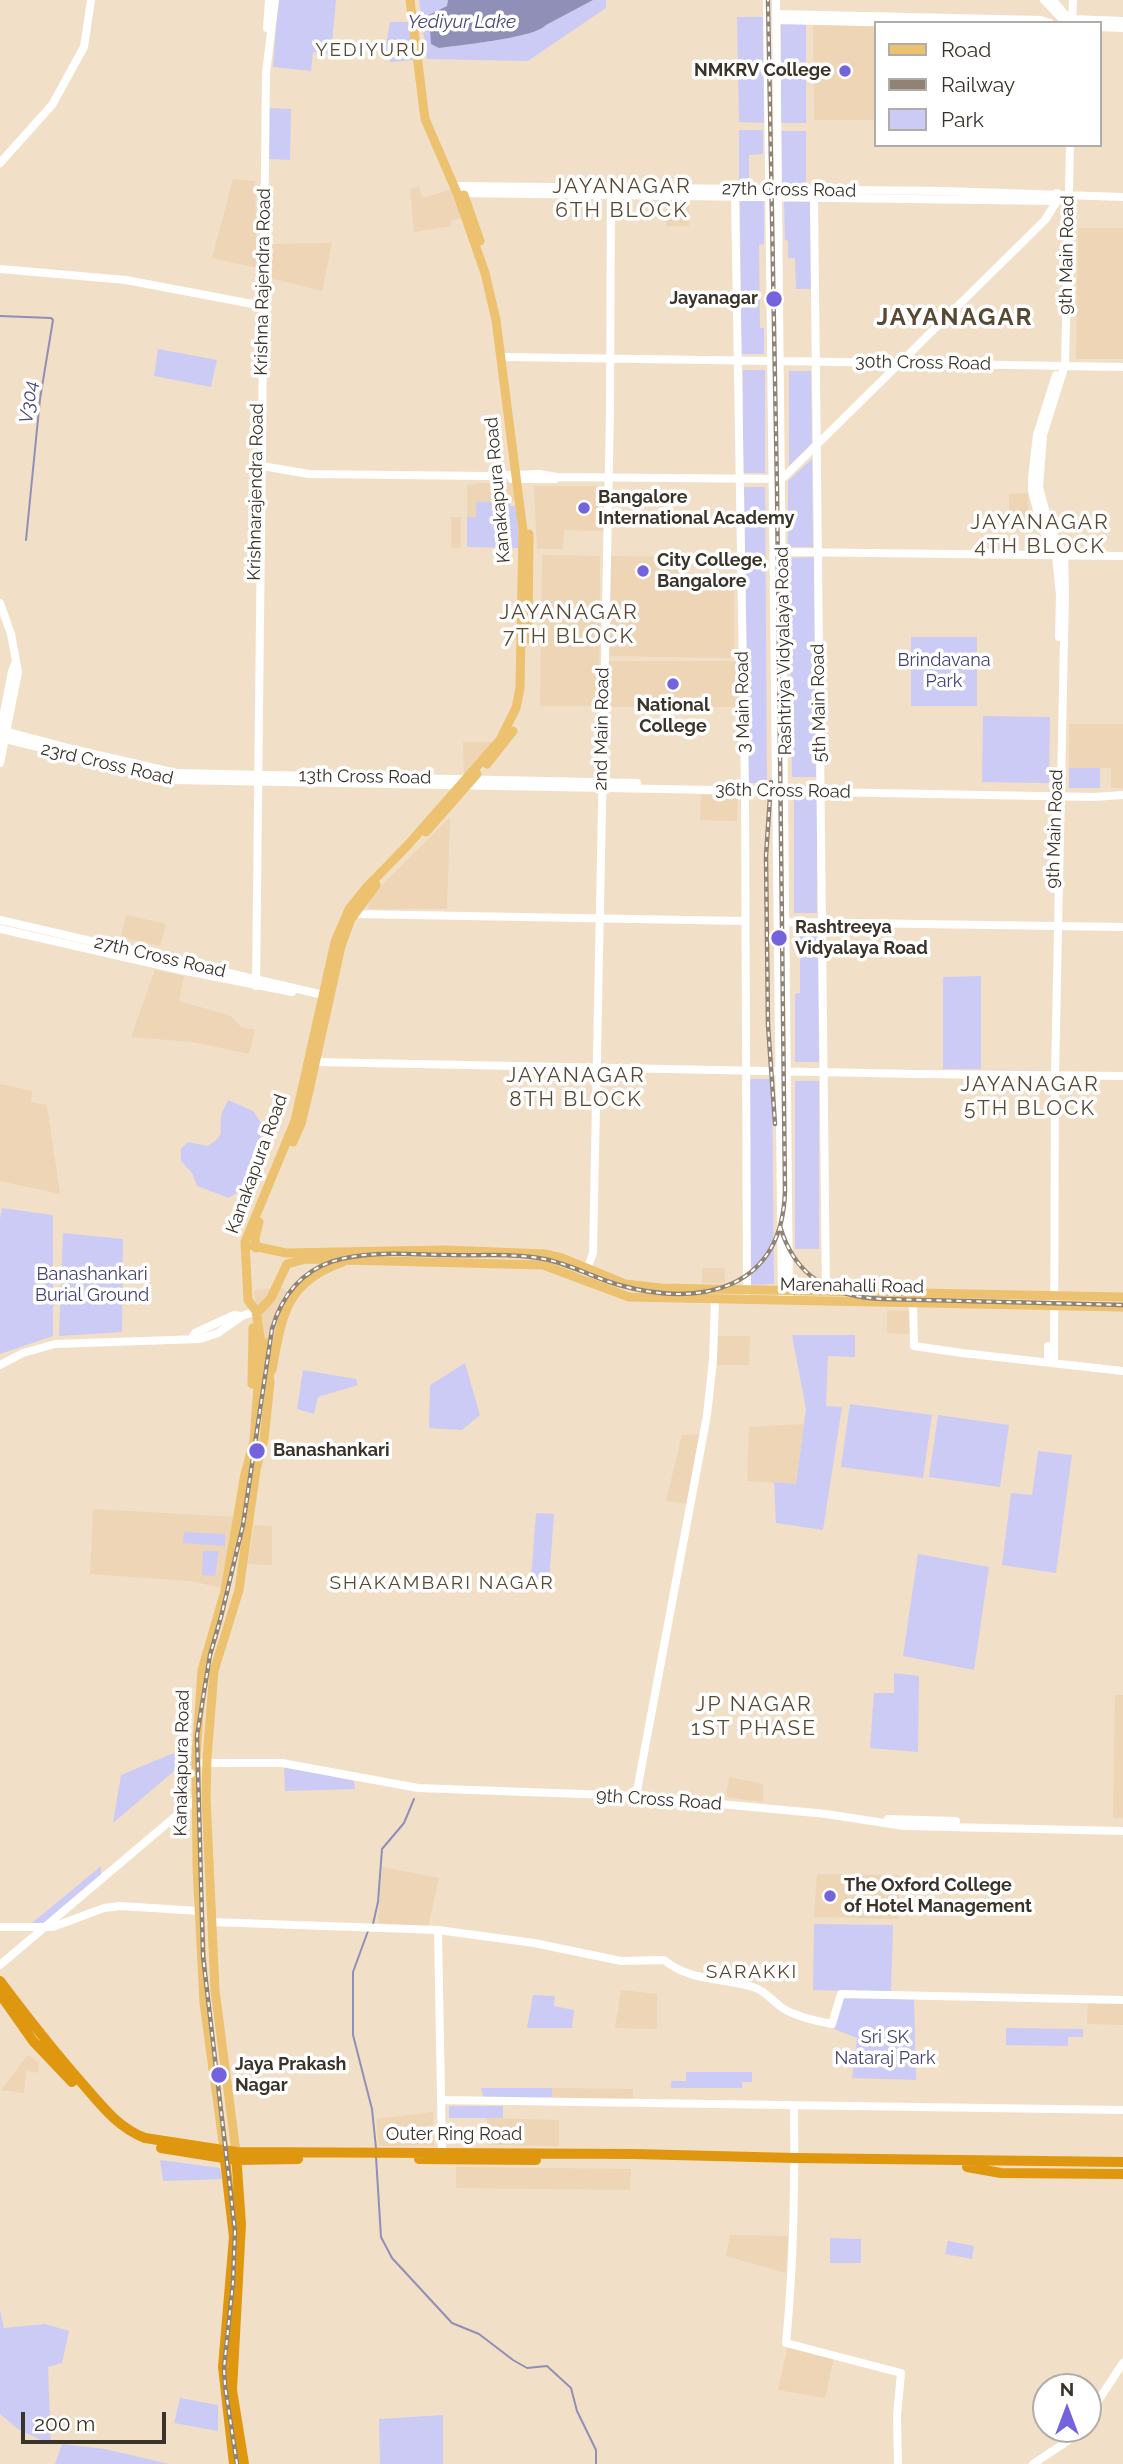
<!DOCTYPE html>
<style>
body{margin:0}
#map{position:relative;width:1123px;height:2464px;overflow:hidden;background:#f2dfc7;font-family:Raleway,sans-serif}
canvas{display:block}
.legend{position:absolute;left:874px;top:21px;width:228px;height:126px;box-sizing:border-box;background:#fff;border:2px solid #b0ada9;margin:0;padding:9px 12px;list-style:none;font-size:21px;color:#3a3329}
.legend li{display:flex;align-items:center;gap:14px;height:35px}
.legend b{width:35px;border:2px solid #b0ada9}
.north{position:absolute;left:1032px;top:2373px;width:70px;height:70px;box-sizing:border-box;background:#fff;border:2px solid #b0ada9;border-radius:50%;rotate:0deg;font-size:19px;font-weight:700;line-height:28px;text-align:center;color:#3a3329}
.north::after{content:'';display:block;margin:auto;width:24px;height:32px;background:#7463dd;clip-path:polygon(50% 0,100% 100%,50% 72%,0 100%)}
.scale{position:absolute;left:21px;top:2412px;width:145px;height:32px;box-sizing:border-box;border:4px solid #3a3329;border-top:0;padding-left:9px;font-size:21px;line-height:24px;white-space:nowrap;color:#3a3329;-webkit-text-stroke:5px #fff;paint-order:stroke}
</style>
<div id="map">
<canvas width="1123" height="2464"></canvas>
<ul class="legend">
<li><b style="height:9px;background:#ecc16f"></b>Road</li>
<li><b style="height:9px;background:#908373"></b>Railway</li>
<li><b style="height:19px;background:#cccbf5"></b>Park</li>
</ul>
<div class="north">N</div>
<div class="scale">200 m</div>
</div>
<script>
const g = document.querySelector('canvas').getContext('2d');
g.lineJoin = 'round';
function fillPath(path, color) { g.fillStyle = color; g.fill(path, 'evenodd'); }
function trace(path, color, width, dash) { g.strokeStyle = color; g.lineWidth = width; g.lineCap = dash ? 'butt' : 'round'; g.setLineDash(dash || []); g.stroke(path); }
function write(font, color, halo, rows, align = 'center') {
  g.font = font + ' Raleway,sans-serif'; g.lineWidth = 7; g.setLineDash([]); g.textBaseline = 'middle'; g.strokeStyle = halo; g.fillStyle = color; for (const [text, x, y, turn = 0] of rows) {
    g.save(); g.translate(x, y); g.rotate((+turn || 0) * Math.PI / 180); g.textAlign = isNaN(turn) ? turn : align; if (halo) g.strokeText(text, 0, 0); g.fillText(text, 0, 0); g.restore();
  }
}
fillPath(new Path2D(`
 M 934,20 L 934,23 L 876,23 L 876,120 L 814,120 L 813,21 Z
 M 233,179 L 255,181 L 257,268 L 212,258 Z
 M 419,187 L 423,198 L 452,189 L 461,218 L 451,221 L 451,226 L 414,232 L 410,189 Z
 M 666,199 L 689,199 L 689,226 L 666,226 Z
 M 1078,228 L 1123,228 L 1123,359 L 1076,359 Z
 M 332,243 L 322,291 L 271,278 L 272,244 Z
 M 481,483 L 515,483 L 517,501 L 476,502 L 476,517 L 467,517 L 467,485 Z
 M 534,486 L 605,486 L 604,531 L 564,530 L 563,549 L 537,549 Z
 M 1028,493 L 1029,526 L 1009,526 L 1009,494 Z
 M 451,517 L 461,517 L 461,548 L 451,548 Z
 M 542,555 L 600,556 L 599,706 L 540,706 Z
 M 609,556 L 678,557 L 678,586 L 734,587 L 734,658 L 607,656 Z
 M 606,661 L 741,661 L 741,707 L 606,707 Z
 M 1069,724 L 1123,724 L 1123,788 L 1111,788 L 1111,768 L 1069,768 Z
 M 463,742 L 495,742 L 464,774 Z
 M 701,795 L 738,795 L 737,821 L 700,820 Z
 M 450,817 L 447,909 L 368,909 L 371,896 Z
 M 126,915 L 166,924 L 160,946 L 121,937 Z
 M 155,970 L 184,976 L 179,1001 L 231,1016 L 241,1027 L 255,1030 L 249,1054 L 193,1042 L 131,1037 Z
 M 0,1084 L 32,1091 L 31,1102 L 47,1105 L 60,1194 L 0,1181 Z
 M 702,1268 L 725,1268 L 725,1283 L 702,1283 Z
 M 283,1288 L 294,1301 L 289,1308 L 276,1365 L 260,1365 L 254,1290 Z
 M 887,1310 L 910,1311 L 910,1334 L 887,1333 Z
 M 716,1336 L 750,1336 L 749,1365 L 715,1365 Z
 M 804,1424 L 796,1484 L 747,1481 L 749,1427 Z
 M 702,1434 L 688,1504 L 666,1501 L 682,1435 Z
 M 93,1509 L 236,1517 L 223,1588 L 190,1581 L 90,1574 Z
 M 254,1525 L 272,1526 L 272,1565 L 248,1564 Z
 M 1115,1695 L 1123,1695 L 1123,1818 L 1113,1818 Z
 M 729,1777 L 763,1784 L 763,1802 L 726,1797 Z
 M 382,1867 L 439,1878 L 428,1927 L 378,1923 Z
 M 817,1874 L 899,1875 L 898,1919 L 814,1917 Z
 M 621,1990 L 657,1994 L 657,2029 L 615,2028 Z
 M 1088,2002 L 1123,2002 L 1123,2025 L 1087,2024 Z
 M 28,2055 L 39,2063 L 38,2073 L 26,2070 L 24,2093 L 1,2090 Z
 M 552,2088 L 633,2089 L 633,2099 L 552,2098 Z
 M 433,2112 L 434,2146 L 379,2146 L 376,2119 Z
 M 487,2118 L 559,2120 L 559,2146 L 487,2145 Z
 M 456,2167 L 631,2169 L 630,2190 L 456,2188 Z
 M 730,2235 L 788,2236 L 786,2273 L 726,2256 Z
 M 788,2345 L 834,2357 L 825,2398 L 778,2390 Z`), '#edd5b6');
fillPath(new Path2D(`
 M 278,0 L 336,0 L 331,55 L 313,52 L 311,71 L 273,67 Z
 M 419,0 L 448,0 L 440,48 C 460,45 535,38 546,25 L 593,0 L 606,0 L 606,8 L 528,61 L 427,59 Z
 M 737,17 L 763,17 L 764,123 L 739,122 Z
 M 390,22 L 408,22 L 414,60 L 390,62 L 390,55 L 385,50 Z
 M 781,23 L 806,23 L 806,123 L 781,123 Z
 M 269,108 L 291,109 L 290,160 L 269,159 Z
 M 739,130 L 763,130 L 763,154 L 749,155 L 749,185 L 739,185 Z
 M 781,131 L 806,131 L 806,185 L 782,185 Z
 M 740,200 L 764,201 L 764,244 L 759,245 L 760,328 L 764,328 L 764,354 L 741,354 Z
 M 784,200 L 810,200 L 811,289 L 796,289 L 795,258 L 788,258 L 788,241 L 785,240 Z
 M 158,349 L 217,360 L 211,387 L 154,376 Z
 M 743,370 L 765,370 L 765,473 L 743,473 Z
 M 789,371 L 811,371 L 812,443 L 789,466 Z
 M 812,459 L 813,547 L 788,547 L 788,481 Z
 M 744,487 L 765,487 L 767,783 L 746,783 Z
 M 510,501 L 510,506 L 517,506 L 519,548 L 467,547 L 467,517 L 476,517 L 476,502 Z
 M 814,557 L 816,777 L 792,777 L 789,558 Z
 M 911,637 L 977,637 L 977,706 L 911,706 Z
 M 983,716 L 1050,717 L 1049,783 L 982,782 Z
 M 1069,768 L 1100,768 L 1100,788 L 1069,788 Z
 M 794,796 L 817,796 L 817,913 L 794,913 Z
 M 800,933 L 818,933 L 819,1062 L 795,1062 L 795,994 L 800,993 Z
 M 981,976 L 981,1069 L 943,1069 L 943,977 Z
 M 749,1079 L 772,1079 L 774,1284 L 750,1285 Z
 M 795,1081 L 819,1081 L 819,1249 L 795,1249 Z
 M 228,1100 L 253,1111 L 262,1124 L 261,1145 L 247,1182 L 244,1188 L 229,1198 L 197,1186 L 192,1173 L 181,1161 L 181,1149 L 188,1142 L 208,1146 C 226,1134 219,1135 221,1117 C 222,1111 226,1105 228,1100 Z
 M 2,1208 L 53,1215 L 53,1336 L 0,1354 L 0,1219 Z
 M 63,1233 L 123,1239 L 122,1332 L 59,1336 Z
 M 792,1335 L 855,1335 L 855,1357 L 828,1356 L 826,1406 L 842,1407 L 823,1530 L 776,1523 L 774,1482 L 796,1484 L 806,1409 Z
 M 465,1363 L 480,1415 L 462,1430 L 429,1428 L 430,1385 Z
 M 303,1370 L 356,1379 L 358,1385 L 318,1397 L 314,1414 L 297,1409 Z
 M 850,1404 L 932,1415 L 923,1478 L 841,1467 Z
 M 938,1415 L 1009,1425 L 1000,1487 L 929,1477 Z
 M 1038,1451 L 1072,1455 L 1056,1573 L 1002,1565 L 1011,1493 L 1032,1495 Z
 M 536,1513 L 554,1514 L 549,1581 L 531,1580 Z
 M 184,1532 L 225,1534 L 225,1546 L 183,1543 Z
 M 203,1551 L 219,1551 L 215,1576 L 202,1575 Z
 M 918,1554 L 989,1567 L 974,1670 L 903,1656 Z
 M 894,1673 L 919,1676 L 918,1752 L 870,1748 L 874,1693 L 894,1693 Z
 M 191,1751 L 192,1765 L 179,1767 L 113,1823 L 121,1775 L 171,1754 Z
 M 284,1766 L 354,1781 L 355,1789 L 285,1791 Z
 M 101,1866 L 101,1876 L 46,1923 L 32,1923 Z
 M 814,1924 L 893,1925 L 891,1992 L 813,1990 Z
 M 533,1995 L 555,1996 L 554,2006 L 574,2010 L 572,2028 L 527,2028 Z
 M 841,1996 L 914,1998 L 916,2080 L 852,2078 L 857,2038 L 834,2029 Z
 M 1006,2028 L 1083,2029 L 1083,2037 L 1068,2037 L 1068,2046 L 1006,2045 Z
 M 686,2072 L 752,2072 L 752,2082 L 742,2082 L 742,2088 L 671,2088 L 671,2081 L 686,2081 Z
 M 481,2088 L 552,2088 L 552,2098 L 484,2098 Z
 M 449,2106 L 503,2106 L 503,2118 L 449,2118 Z
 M 160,2160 L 220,2168 L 222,2179 L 163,2181 Z
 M 830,2238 L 861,2239 L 861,2263 L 830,2263 Z
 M 948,2241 L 974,2246 L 972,2259 L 945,2254 Z
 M 0,2310 L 4,2328 L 45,2324 L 69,2331 L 62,2363 L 48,2367 L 51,2445 L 18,2429 L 0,2414 Z
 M 180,2398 L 218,2405 L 218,2431 L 174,2423 Z
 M 443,2415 L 443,2464 L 380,2464 L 379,2419 Z
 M 62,2444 L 105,2449 L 169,2464 L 55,2464 Z`), '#cccbf5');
fillPath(new Path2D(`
 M 448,0 L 593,0 L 546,25 C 535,38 460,45 439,48 L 431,44 L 429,15 L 447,6 Z`), '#908fb7');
trace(new Path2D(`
 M 0,316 L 51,318 L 53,320 L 40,399 L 26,540
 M 373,1924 L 378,1902 L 382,1849 L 404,1823 L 414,1799
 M 368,1931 L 353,1972 L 353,2035 L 372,2109 L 376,2148
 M 376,2157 L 381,2237 L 392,2258 L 452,2323 L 479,2334 L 513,2360 L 527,2368 L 547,2366 L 571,2388 L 577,2411 L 596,2450 L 596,2464`), '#908fb7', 2);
trace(new Path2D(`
 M 767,0 L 782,1295
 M 776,0 L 789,1295
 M 1044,0 L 1066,23
 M 1053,0 L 1067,17 L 1072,19
 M 776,14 L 1041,20 L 1050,23
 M 1072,19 L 1123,21
 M 776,20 L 909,23
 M 1072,22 L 1073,0
 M 1100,27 L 1123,28
 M 267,28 L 269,0
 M 0,163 L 52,105 L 84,47 L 91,0
 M 455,186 L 944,191 L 1123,197
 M 457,193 L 1057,201 L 1069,197
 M 735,196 L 745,790 L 747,1291
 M 814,198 L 826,1292
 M 0,269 L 126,280 L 263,306
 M 507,357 L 772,361
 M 781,361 L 1123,367
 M 1056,375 L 1037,435 L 1032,478 L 1032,490 L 1041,526 L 1056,555 L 1060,595 L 1059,637
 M 256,465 L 309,474 L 484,476 L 539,474 L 557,477 L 782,479 L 1045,220 L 1057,201 L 1057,193
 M 512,479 L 555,479
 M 783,552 L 1123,556
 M 0,603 L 11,634 L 18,672 L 0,763
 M 1,730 L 72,749 L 176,773 L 637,783
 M 0,734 L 12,671 L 16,662
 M 0,738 L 174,780 L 1094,797 L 1123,795
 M 1053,889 L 1055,818
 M 354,914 L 745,921
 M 0,920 L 328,996
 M 786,922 L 1123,927
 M 0,929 L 181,970 L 292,992
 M 256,986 L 266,73 L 275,0
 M 316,1062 L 916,1074 L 1123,1076
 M 584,1278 L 593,1253 L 610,411 L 611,188
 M 913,1303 L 914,1346 L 962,1353 L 1123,1371
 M 191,1339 L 195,1333 L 234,1315 L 242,1316 L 256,1311
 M 1048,1346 L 1048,1362
 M 1054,1363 L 1055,1076 L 1065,592 L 1064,555 L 1049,525 L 1039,487 L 1043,435 L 1065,365 L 1070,145
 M 0,1365 L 23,1353 L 55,1344 L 200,1339 L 218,1333 L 242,1316
 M 203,1763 L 282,1763 L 418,1788 L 636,1796 L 826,1814 L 904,1826 L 1123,1831
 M 636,1796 L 707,1415 L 713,1360 L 715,1299
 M 888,1819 L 956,1821
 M 211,1922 L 438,1930 L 534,1943 L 621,1961 L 664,1960 C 691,1982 722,1977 753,1987 C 766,1991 773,2002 784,2009 C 797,2017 817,2021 832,2024 L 841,1994 L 1123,2000
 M 0,1927 L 53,1927 L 104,1908 L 120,1906 L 200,1911
 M 438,1930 L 442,2152
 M 0,1965 L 196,1799
 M 441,2100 L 1123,2110
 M 794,2105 C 795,2185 794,2264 786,2343 L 901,2373 L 897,2416 L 898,2464
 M 1088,2416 L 1123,2363
 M 1033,2464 L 1069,2440 L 1078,2429`), '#fff', 8);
trace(new Path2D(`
 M 464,195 L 480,241
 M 528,639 L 529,534
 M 487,764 L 513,731
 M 426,832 L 477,774
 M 293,1142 L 301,1124 L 309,1091 L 341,946 L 351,919 L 376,885
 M 253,1246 L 286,1253 L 446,1250 L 545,1254 L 562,1258 L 625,1284 L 660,1288 L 1123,1297
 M 256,1248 L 255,1238 L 259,1222
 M 260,1310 L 271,1298 L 287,1264 L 306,1259 L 543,1265 L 629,1297 L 1123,1307
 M 272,1370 C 282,1316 285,1282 343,1262
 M 252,1384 L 253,1328
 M 224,2149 L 204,2003 L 197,1867 L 196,1758 L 202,1670 L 225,1591 L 245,1474 L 254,1441 L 261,1344 L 256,1311 L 248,1300 L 245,1242 L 295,1121 L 335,942 L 349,909 L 366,888 L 407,846 L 500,740 L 516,708 L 520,688 L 523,531 L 496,320 L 485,273 L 457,193 L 425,119 L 410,0
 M 236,2152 L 215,1990 L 206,1798 L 207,1758 L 214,1671 L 239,1590 L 256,1470 L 264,1439 L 270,1382 L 266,1343`), '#ecc16f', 9);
trace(new Path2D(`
 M 0,1981 C 27,2017 51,2048 81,2082 C 100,2104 118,2128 145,2138 L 236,2152 L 634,2154 L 795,2158 L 1123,2162
 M 0,1994 L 33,2041 L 72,2082
 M 161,2148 L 236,2160 L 298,2159
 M 224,2152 L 234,2237 L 223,2367 L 234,2464
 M 236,2154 L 241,2224 L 232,2390 L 244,2464
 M 419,2159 L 536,2160
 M 967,2167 L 1001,2173 L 1123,2174`), '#df970f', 10);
const rail = new Path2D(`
 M 771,782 L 766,856 L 768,1025 L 775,1124
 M 780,1226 C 795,1278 832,1297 884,1299 L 1123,1305
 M 237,2464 L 225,2386 L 224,2368 L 233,2282 L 235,2231 L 203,1956 L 197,1736 L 210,1655 L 221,1617 L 243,1525 L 272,1329 C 298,1241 375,1254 449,1255 C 480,1256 514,1253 544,1259 C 570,1264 594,1278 619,1285 C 701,1308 782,1290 785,1191 L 777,489 L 768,0`);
trace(rail, '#908373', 4.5);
trace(rail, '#fff', 2, [5]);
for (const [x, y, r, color] of [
 [845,71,7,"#7463dd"],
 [774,299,9,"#7463dd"],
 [584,508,7,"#7463dd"],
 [643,571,7,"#7463dd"],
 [673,684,7,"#7463dd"],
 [779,938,9,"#7463dd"],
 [257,1451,9,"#7463dd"],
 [830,1896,7,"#7463dd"],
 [219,2075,9,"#7463dd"]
]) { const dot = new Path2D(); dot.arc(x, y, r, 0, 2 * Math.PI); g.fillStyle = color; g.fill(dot); trace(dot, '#fff', 2.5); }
write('bold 18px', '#3a3329', '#fff', [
 ["NMKRV College",831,71,"right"],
 ["Jayanagar",758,299,"right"],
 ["Bangalore",598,498],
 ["International Academy",598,519],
 ["City College,",657,561],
 ["Bangalore",657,582],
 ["National",673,706,"center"],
 ["College",673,727,"center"],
 ["Rashtreeya",795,928],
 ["Vidyalaya Road",795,949],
 ["Banashankari",273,1451],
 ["The Oxford College",844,1886],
 ["of Hotel Management",844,1907],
 ["Jaya Prakash",235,2065],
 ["Nagar",235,2086]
], 'left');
write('18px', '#3a3329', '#fff', [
 ["27th Cross Road",789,190,1],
 ["9th Main Road",1067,255,-89],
 ["Krishna Rajendra Road",263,282,-89],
 ["30th Cross Road",923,363,1],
 ["Kanakapura Road",498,490,-95],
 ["Krishnarajendra Road",256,492,-89],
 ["Rashtriya Vidyalaya Road",784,651,-91],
 ["3 Main Road",743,702,-91],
 ["5th Main Road",819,703,-91],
 ["2nd Main Road",602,729,-89],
 ["23rd Cross Road",107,764,13],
 ["13th Cross Road",365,777,1],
 ["36th Cross Road",783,791,1],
 ["9th Main Road",1055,829,-88],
 ["27th Cross Road",160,957,13],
 ["Kanakapura Road",257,1164,-70],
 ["Marenahalli Road",852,1286,1],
 ["Kanakapura Road",182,1763,-89],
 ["9th Cross Road",659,1800,4],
 ["Outer Ring Road",454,2135]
]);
write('18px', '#454076', '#fff', [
 ["Brindavana",944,661],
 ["Park",944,682],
 ["Banashankari",92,1275],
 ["Burial Ground",92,1296],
 ["Sri SK",885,2038],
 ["Nataraj Park",885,2059]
]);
write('italic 19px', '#4b477d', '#fff', [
 ["Yediyur Lake",462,22],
 ["V304",29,402,-83]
]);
g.letterSpacing = '2px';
write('19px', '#594934', '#fff', [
 ["YEDIYURU",371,50],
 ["SHAKAMBARI NAGAR",442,1583],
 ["SARAKKI",752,1972]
]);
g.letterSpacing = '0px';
g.letterSpacing = '2px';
write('21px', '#594934', '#fff', [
 ["JAYANAGAR",622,187],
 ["6TH BLOCK",622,211],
 ["JAYANAGAR",1040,523],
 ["4TH BLOCK",1040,547],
 ["JAYANAGAR",569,613],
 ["7TH BLOCK",569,637],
 ["JAYANAGAR",576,1076],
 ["8TH BLOCK",576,1100],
 ["JAYANAGAR",1030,1085],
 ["5TH BLOCK",1030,1109],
 ["JP NAGAR",754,1705],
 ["1ST PHASE",754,1729]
]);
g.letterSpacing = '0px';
g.letterSpacing = '2px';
write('bold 24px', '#594934', '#fff', [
 ["JAYANAGAR",955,318]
]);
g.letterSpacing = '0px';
</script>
